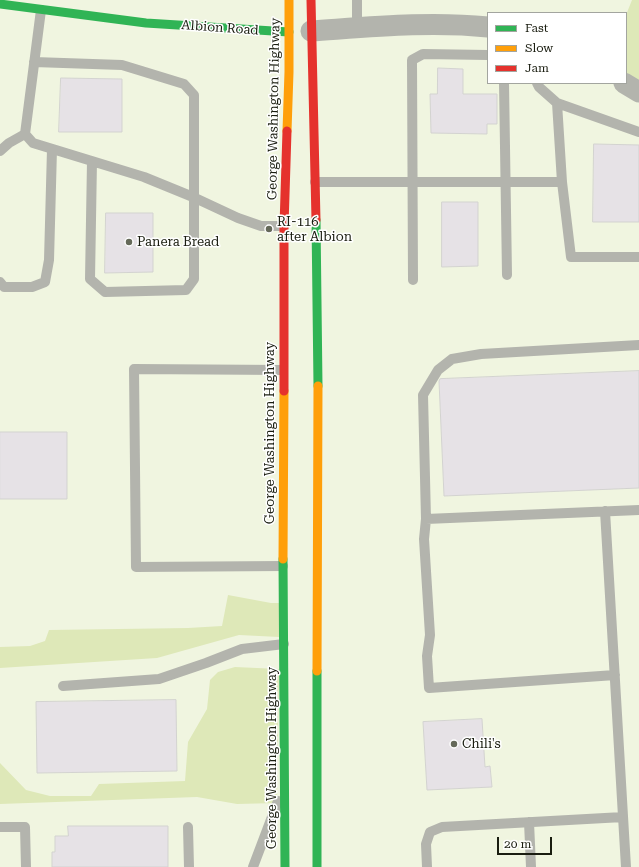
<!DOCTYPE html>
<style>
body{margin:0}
#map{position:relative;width:639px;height:867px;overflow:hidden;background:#f0f5e0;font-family:"Roboto Serif",serif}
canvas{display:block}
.legend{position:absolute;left:487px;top:12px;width:140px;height:72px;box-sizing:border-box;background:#fff;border:1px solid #a3a59f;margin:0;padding:5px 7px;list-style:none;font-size:12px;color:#1a1d10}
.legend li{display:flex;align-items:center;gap:8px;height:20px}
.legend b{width:20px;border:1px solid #a3a59f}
.scale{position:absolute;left:497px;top:837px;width:55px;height:18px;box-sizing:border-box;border:2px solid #1a1d10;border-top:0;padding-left:5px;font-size:12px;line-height:14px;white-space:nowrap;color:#1a1d10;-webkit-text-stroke:3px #fff;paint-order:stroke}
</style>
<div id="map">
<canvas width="639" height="867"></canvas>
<ul class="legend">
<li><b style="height:5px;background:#30b455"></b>Fast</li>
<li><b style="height:5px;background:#ff9f0a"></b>Slow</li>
<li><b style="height:5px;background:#e5322d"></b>Jam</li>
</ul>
<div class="scale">20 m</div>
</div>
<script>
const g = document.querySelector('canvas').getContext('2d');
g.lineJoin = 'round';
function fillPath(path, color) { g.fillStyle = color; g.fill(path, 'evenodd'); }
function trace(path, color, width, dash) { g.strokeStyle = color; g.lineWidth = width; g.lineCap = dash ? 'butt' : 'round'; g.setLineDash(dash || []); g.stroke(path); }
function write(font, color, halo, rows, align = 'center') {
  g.font = font + ' "Roboto Serif",serif'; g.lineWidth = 3; g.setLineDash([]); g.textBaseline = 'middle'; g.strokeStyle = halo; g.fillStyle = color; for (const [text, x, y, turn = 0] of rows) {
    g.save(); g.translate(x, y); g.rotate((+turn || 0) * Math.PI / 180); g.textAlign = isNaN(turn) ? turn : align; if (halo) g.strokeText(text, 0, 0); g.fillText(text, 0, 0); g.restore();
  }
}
fillPath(new Path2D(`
 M 632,0 L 639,0 L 639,94 L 626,83 L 626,15 Z
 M 228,595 L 271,603 L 279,603 L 279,637 L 239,635 L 157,658 L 0,668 L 0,647 L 30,646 L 45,641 L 49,630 L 188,628 L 222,626 Z
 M 235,667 L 279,669 L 277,803 L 237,804 L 197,797 L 0,804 L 0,763 L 26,790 L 50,796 L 91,796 L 99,784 L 185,781 L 188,742 L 207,709 L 210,680 L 218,672 Z`), '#dee8b8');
const building = new Path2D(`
 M 438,68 L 463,69 L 463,94 L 497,94 L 497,124 L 487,124 L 487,134 L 431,133 L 430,94 L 437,94 Z
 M 61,78 L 122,79 L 122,132 L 59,132 Z
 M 594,144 L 639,145 L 639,222 L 593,222 Z
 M 442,202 L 478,202 L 478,266 L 442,267 Z
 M 106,213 L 153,213 L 153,272 L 105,273 Z
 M 639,371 L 639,488 L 444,496 L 439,381 L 440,379 Z
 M 0,432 L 67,432 L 67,499 L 0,499 Z
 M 176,700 L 177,771 L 37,773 L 36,702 Z
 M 482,719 L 485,767 L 490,766 L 492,787 L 427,790 L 423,722 Z
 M 68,826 L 168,826 L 168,867 L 52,867 L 52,852 L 55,852 L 55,836 L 68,836 Z`);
fillPath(building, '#e6e2e6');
trace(building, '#d3d3d0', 1);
trace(new Path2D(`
 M 357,0 L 357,28
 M 41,10 L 25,134 L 33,143 L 144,177 L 193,197 L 238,218 L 261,226 L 284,226
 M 34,62 L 122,65 L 184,84 L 194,95 L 194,279 L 186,290 L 105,292 L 90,279 L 92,161
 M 504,83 L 507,275
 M 537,83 L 539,87 L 557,103 L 562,182 L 571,257 L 639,257
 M 557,103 L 639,132
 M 0,151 L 9,143 L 25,134
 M 315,182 L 562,182
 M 413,280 L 412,60 L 423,54 L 488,55
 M 0,282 L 4,287 L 32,287 L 45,282 L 49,260 L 52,149
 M 283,370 L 134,369 L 136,567 L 283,566
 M 605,511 L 626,867
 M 426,519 L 423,395 L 438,370 L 452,359 L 481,354 L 639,345
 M 615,675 L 429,688 L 427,656 L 430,635 L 424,539 L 426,519 L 639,510
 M 63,686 L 159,679 L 206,663 L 242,649 L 284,644
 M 529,822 L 531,867
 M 0,827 L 25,827 L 26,867
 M 188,827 L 189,867
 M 253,867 L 278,801
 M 427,867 L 426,844 L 430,832 L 442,827 L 623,817`), '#b3b4ad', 10);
trace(new Path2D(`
 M 311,31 C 370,27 429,21 488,27
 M 624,83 L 639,92`), '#b3b4ad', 21);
trace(new Path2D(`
 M 0,4 L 146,23 L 289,32
 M 316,220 L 318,386
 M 283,559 L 285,867
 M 317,867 L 317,671`), '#30b455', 9);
trace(new Path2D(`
 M 287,131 L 289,72 L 289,0
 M 283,559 L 284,391
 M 317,671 L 318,386`), '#ff9f0a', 9);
trace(new Path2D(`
 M 311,0 L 316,220
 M 284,391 L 284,226 L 287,131`), '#e5322d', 9);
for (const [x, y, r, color] of [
 [269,229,4,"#656959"],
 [129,242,4,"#656959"],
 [454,744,4,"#656959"]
]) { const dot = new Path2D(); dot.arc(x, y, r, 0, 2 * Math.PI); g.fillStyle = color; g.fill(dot); trace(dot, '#fff', 1.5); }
write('13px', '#1a1d10', '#fff', [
 ["Albion Road",220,28,4],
 ["George Washington Highway",274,109,-89],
 ["George Washington Highway",270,433,-90],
 ["George Washington Highway",272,758,-90]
]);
write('13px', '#1a1d10', '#fff', [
 ["RI-116",277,222],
 ["after Albion",277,237],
 ["Panera Bread",137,242],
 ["Chili's",462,744]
], 'left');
</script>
